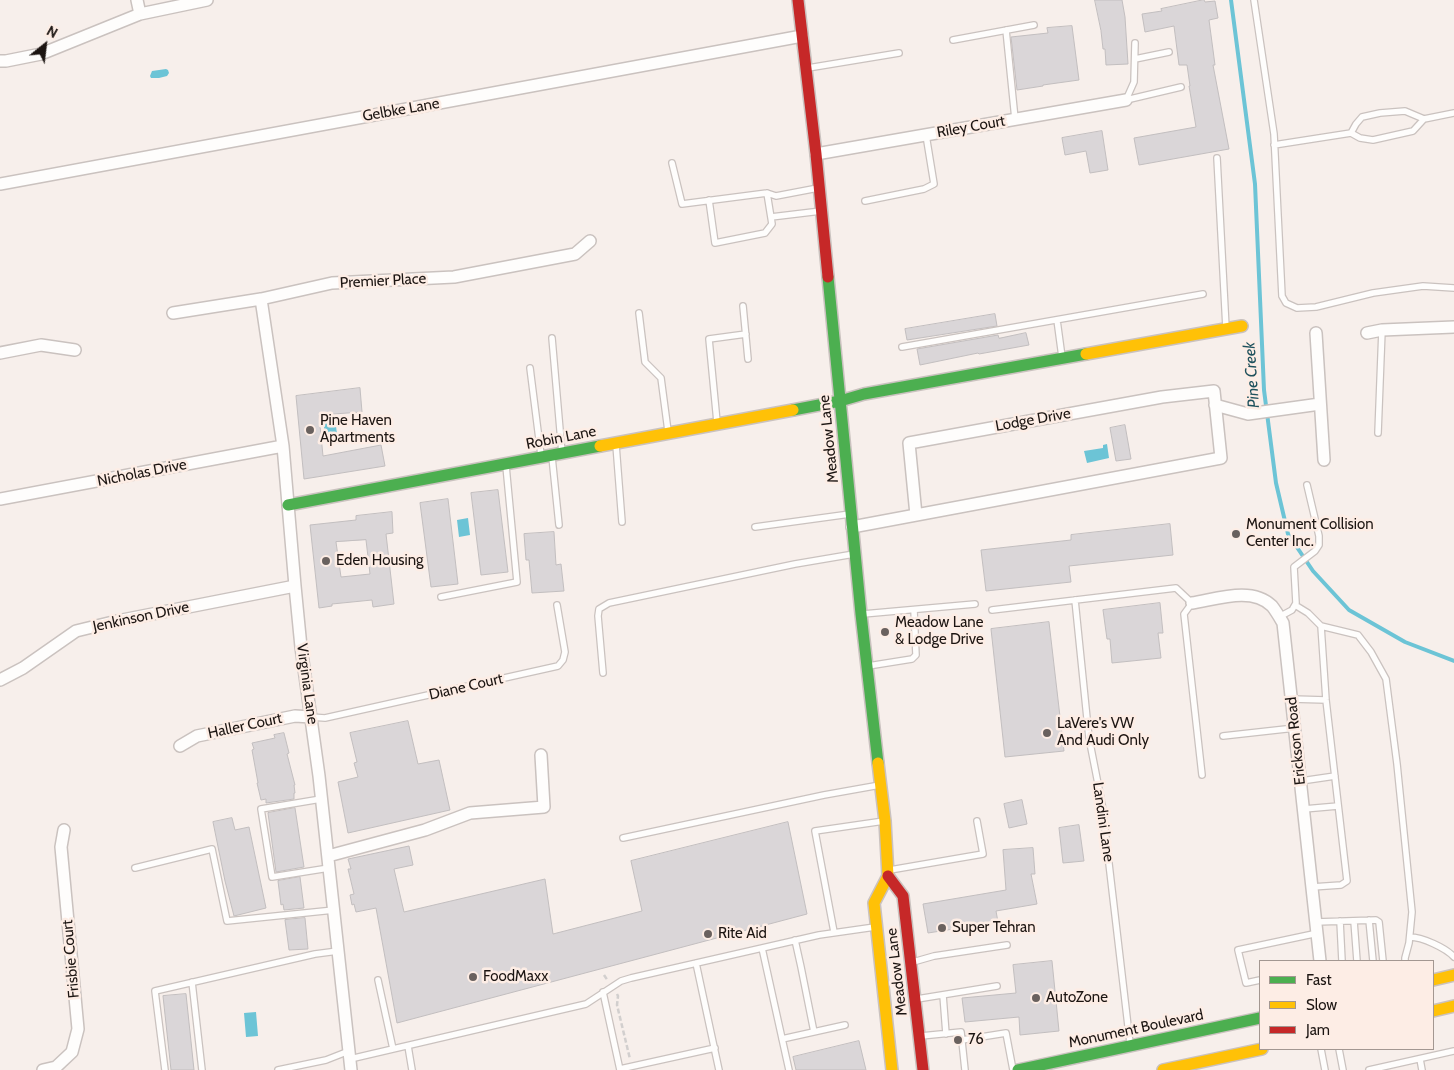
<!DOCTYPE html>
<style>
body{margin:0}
#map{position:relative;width:1454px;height:1070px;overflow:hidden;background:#f7efeb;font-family:Cabin,sans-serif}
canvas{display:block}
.legend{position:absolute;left:1259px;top:960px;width:175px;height:90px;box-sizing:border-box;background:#fdede5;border:1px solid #a39791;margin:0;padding:6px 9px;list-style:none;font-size:15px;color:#1c1512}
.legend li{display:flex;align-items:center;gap:10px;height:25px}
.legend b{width:25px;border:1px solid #a39791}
.north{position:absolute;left:20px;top:20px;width:50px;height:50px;-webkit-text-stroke:4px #fdede5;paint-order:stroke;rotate:29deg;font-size:14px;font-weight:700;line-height:20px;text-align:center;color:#1c1512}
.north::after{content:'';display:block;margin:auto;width:18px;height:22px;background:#1c1512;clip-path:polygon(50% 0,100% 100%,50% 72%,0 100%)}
</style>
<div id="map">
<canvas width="1454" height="1070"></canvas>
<ul class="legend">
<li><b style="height:6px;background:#4caf50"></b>Fast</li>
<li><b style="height:6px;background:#ffc107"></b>Slow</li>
<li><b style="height:6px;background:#c62828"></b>Jam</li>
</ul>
<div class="north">N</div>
</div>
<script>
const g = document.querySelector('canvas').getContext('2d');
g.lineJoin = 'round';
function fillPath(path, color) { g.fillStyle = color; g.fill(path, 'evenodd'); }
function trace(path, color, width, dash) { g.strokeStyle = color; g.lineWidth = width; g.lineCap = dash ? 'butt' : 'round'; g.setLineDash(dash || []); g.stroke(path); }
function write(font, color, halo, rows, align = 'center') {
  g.font = font + ' Cabin,sans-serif'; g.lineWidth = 5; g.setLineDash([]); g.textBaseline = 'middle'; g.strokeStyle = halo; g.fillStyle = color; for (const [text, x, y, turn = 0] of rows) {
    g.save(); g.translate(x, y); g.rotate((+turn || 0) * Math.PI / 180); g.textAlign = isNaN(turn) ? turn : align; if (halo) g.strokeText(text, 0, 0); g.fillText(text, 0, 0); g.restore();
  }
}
fillPath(new Path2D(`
 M 166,69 L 168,70 L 169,73 L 167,76 L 159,78 L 151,78 L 150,76 L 152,71 Z
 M 335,418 L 338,442 L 326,443 L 323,419 Z
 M 1107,444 L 1109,458 L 1087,463 L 1084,451 L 1103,448 L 1103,445 Z
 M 468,518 L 470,535 L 459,537 L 457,520 Z
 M 256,1012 L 258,1036 L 246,1037 L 244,1013 Z`), '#6cc4d6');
trace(new Path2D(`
 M 1231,0 L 1255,184 L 1264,390 L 1276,483 L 1288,534 L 1313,571 L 1349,610 L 1405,642 L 1454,661`), '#6cc4d6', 4);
const building = new Path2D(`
 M 1095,0 L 1122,0 L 1125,17 L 1128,64 L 1106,65 L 1105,49 L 1103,49 L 1101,31 Z
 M 1204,0 L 1205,2 L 1215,1 L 1218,18 L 1209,20 L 1215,65 L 1213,65 L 1229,149 L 1139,165 L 1134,138 L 1196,127 L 1189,86 L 1190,86 L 1187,65 L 1179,65 L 1174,26 L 1145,32 L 1142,14 L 1162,11 L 1161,9 Z
 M 1072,26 L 1079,80 L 1043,85 L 1043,86 L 1017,90 L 1011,37 L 1048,33 L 1047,28 Z
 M 1102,131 L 1108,170 L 1090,173 L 1086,151 L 1065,155 L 1062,138 Z
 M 995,314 L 997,326 L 907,340 L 905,329 Z
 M 1026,333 L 1029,345 L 979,354 L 978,353 L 920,365 L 917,349 L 998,335 L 999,338 Z
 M 360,388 L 362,412 L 319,415 L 323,456 L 381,445 L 385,466 L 304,479 L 296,396 Z
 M 1125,425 L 1131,459 L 1116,461 L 1110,428 Z
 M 498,490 L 508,572 L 481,575 L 471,493 Z
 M 448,499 L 458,584 L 431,587 L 420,503 Z
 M 392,512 L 393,533 L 386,534 L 394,604 L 373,607 L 372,600 L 332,604 L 332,606 L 319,608 L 310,525 L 356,520 L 356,516 ZM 366,540 L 370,574 L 341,577 L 336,542 Z
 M 1170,524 L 1173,555 L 1069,566 L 1071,582 L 986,591 L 981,550 L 1071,540 L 1071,535 Z
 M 554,532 L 556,565 L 561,564 L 564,591 L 532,593 L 529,560 L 526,560 L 524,534 Z
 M 1160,603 L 1163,633 L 1158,633 L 1161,658 L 1112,663 L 1110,639 L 1107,639 L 1103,610 Z
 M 1049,622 L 1064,751 L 1005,757 L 991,629 Z
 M 408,721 L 418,764 L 439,760 L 450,810 L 348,833 L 338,782 L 358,777 L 354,763 L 357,762 L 350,733 Z
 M 284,733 L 289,753 L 287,754 L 295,785 L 294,785 L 295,793 L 294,793 L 294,799 L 266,803 L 266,799 L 261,800 L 257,783 L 258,783 L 252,750 L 254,749 L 252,743 L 275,738 L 274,735 Z
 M 1022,800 L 1027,824 L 1009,828 L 1004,804 Z
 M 295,808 L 304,867 L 276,872 L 268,813 Z
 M 232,818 L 235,830 L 249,827 L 266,908 L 234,916 L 225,881 L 213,822 Z
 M 788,822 L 807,914 L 397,1023 L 376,908 L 356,912 L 354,904 L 352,905 L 350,895 L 354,894 L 348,869 L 351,869 L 348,859 L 409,846 L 413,865 L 394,869 L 404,912 L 545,879 L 553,934 L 642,911 L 631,861 Z
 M 1079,825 L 1084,861 L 1063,863 L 1059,828 Z
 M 1033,848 L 1035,874 L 1031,874 L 1037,904 L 996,911 L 998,922 L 928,933 L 923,904 L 1006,890 L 1003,850 Z
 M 300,877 L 304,908 L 284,910 L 283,904 L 281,905 L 278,881 Z
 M 305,918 L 308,949 L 289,950 L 285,920 Z
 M 1052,961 L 1059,1031 L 1020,1035 L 1019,1017 L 965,1022 L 962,998 L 1016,993 L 1013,965 Z
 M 186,994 L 194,1070 L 171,1070 L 163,996 Z
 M 859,1041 L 866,1070 L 796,1070 L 793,1057 Z`);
fillPath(building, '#dad6d8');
trace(building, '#c2bebf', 1);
const lane = new Path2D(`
 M 1254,0 L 1274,134 L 1282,296 L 1286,303 L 1297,308 L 1316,307 L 1373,293 L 1423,286 L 1454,288
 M 1006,30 L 1015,119
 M 953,40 L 1034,25
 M 1135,59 L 1169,52
 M 808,68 L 899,53
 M 1126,100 L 1134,82 L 1135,43
 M 1126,100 L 1181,87
 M 1424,119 L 1454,113
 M 1274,145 L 1351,133 L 1360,138 L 1373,140 L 1413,131 L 1424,119 L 1405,111 L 1380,113 L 1362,117 L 1356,124 L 1351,133
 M 1217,158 L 1226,328
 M 672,163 L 682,204 L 767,193 L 776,196 L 818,188
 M 709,200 L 715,243 L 765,233 L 772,224 L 767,193
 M 865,201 L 924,189 L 934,184 L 926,135
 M 771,217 L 821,211
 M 743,306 L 748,359
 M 639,313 L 645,362 L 661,378 L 668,431
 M 1057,320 L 1062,357
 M 552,338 L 562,453
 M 902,347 L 1203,294
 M 530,368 L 541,455
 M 717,422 L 709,339 L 746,334
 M 1378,433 L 1382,330
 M 616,445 L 622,522
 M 552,457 L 559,525
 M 755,527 L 850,514
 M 441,597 L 517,582 L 506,466
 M 1075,600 L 1089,738 L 1102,804 L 1130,1043
 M 1295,605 L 1308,613 L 1321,626 L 1326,700 L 1347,881 L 1341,885 L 1312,887
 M 992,610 L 1176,588 L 1192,603 L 1184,614 L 1202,775
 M 863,614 L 975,604
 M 1279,617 L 1292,610 L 1296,603 L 1294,567 L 1315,551 L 1319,545 L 1319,536 L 1307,485
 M 1321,626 L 1358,635 L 1371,652 L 1386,679 L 1397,764 L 1412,912 L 1409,943 L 1405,958 L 1405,961
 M 868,666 L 912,659 L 916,655 L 914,610
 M 603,673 L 598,616 L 599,609 L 609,603 L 795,564 L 854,554
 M 1292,699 L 1326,700
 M 311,717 L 325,718 L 558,666 L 563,660 L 565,652 L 557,605
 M 1223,736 L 1295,728
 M 1301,781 L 1335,776
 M 321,799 L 261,809 L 272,877 L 329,868
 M 1304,809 L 1338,806
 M 623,838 L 824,795 L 880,785
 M 135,868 L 212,849 L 227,921 L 334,910
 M 890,870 L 983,854 L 977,821
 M 1369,920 L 1373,961
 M 1340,921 L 1342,961
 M 1354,921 L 1357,961
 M 1316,922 L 1376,920 L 1379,922 L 1383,961
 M 834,932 L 815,831 L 884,821
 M 1410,937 C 1422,937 1446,948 1454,957
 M 795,940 L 801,967 L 814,1032
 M 762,948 L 789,1070
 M 913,962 L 934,956 L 1007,945
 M 696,963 L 719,1070
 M 378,980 L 393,1049
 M 1260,980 L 1246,983 L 1238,950 L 1318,933
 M 192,982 L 202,1070
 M 603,992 L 620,1070
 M 943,995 L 946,1034
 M 917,999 L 997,986
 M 921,1036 L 961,1032 L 965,1070
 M 782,1039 L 845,1025
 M 962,1040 L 1006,1033 L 1013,1070
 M 408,1046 L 412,1070
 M 1321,1049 L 1325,1070
 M 1339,1049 L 1343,1070
 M 350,1059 L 586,1004 L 621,981 L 631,978 L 819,935 L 875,927
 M 1420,1059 L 1422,1070
 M 620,1069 L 715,1048
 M 165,1070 L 155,991 L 315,954 L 338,951
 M 278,1070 L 326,1060 L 349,1051
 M 1369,1070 L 1454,1051`);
const street = new Path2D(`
 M 137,0 L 140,14
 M 0,61 L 6,61 L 41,54 L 140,14 L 207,0
 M 816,154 L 1126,100
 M 0,184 L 802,36
 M 261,299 L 283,446 L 295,586 L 301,647 L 319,776 L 351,1070
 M 173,313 L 261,299 L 332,283 L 454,277 L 575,254 L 590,241
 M 1316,333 L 1324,460
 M 1367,333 L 1382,330 L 1454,327
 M 0,353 L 41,345 L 75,350
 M 1215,405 L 1248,414 L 1320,404
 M 0,499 L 283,446
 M 852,527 L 1221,458 L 1214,391 L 1162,397 L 909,443 L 916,515
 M 1192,603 C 1217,599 1252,586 1272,606 C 1276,611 1280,618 1283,623 L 1320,961
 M 0,680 L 23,668 L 76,631 L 117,621 L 295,586
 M 180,746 L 197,736 L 295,716 L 311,717
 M 328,856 L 425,830 L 470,813 L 544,807 L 541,755
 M 43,1070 L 56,1067 L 72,1052 L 78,1029 L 61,847 L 64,830`);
const fast = new Path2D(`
 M 828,277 L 861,614 L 878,763
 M 793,410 L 840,401 L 864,394 L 1086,354
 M 288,505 L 600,446
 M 1018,1070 L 1260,1018`);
const slow = new Path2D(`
 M 1086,354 L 1242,326
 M 600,446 L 793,410
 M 878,763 L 885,821 L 888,876 L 874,903 L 892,1070
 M 1433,980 L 1454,975
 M 1433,1011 L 1454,1006
 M 1163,1070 L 1262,1049`);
const jam = new Path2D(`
 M 798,0 L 816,154 L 828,277
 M 888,876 L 903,896 L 923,1070`);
trace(lane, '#cac2bf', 8);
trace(street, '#cac2bf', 14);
trace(fast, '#cac2bf', 14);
trace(slow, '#cac2bf', 14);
trace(jam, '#cac2bf', 14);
trace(new Path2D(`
 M 604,975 L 608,981
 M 617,994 L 618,996 L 617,1005 L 630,1059`), '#d2cfce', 2.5, [5, 2.5]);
trace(lane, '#fefdfc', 5.5);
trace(street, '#fefdfc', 11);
trace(fast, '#4caf50', 11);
trace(slow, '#ffc107', 11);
trace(jam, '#c62828', 11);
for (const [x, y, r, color] of [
 [310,430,5,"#69615e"],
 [1236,534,5,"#69615e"],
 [326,561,5,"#69615e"],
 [885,632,5,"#69615e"],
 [1047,733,5,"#69615e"],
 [942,928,5,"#69615e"],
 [708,934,5,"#69615e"],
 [473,977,5,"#69615e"],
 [1036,998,5,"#69615e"],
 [958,1040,5,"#69615e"]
]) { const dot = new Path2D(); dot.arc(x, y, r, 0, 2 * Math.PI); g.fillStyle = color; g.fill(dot); trace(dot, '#fdede5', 2); }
write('15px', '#1c1512', '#fdede5', [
 ["Gelbke Lane",401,110,-10],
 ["Riley Court",971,127,-10],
 ["Premier Place",383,281,-3],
 ["Lodge Drive",1033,420,-10],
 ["Robin Lane",561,438,-11],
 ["Meadow Lane",829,439,-96],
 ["Nicholas Drive",142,473,-11],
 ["Jenkinson Drive",141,617,-12],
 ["Virginia Lane",307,684,82],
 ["Diane Court",466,687,-13],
 ["Haller Court",245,726,-12],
 ["Erickson Road",1296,741,-96],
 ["Landini Lane",1103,822,82],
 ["Frisbie Court",71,959,-95],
 ["Meadow Lane",897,972,-97],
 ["Monument Boulevard",1136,1029,-12]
]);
write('15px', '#1c1512', '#fdede5', [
 ["Pine Haven",320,421],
 ["Apartments",320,438],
 ["Monument Collision",1246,525],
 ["Center Inc.",1246,542],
 ["Eden Housing",336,561],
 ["Meadow Lane",895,623],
 ["& Lodge Drive",895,640],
 ["LaVere's VW",1057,724],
 ["And Audi Only",1057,741],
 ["Super Tehran",952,928],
 ["Rite Aid",718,934],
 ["FoodMaxx",483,977],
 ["AutoZone",1046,998],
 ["76",968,1040]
], 'left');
write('italic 16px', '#1e515d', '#fdede5', [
 ["Pine Creek",1252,375,-94]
]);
</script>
